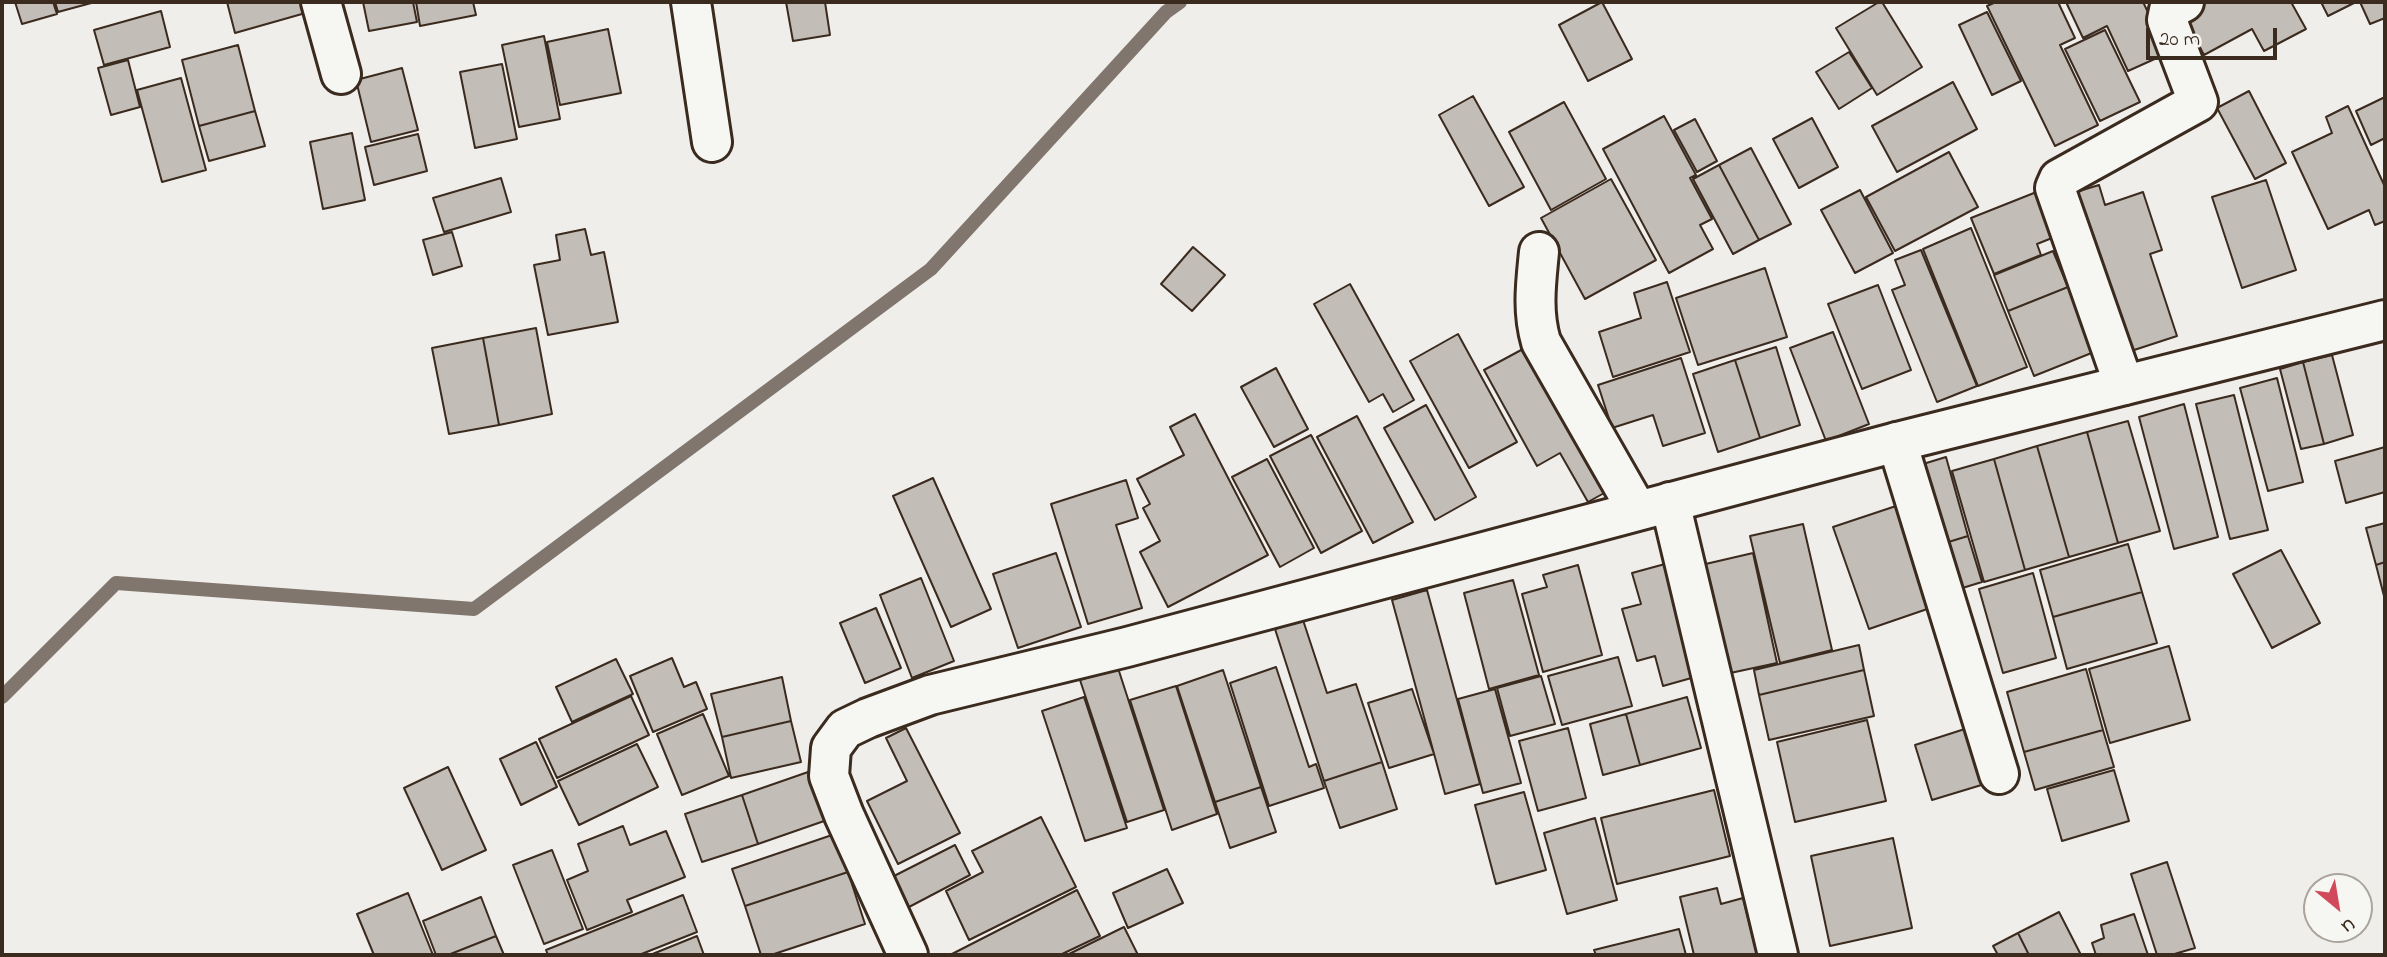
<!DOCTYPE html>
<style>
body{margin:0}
#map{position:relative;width:2387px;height:957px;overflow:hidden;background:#efeeea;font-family:"Indie Flower",sans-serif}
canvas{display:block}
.frame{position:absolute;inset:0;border:4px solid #3b2a1e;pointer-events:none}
.north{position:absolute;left:2303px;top:873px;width:70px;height:70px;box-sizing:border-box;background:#f6f6f2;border:2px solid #aba49d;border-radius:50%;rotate:150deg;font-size:19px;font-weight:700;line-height:28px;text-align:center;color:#3b2a1e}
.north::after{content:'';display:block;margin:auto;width:24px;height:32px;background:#d1495b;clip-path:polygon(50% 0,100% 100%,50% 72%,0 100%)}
.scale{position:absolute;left:2146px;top:28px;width:131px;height:32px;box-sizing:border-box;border:4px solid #3b2a1e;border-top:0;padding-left:9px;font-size:21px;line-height:24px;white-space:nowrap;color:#3b2a1e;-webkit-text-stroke:5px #f6f6f2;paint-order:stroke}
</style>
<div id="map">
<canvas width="2387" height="957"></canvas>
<div class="frame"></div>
<div class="north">U</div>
<div class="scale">20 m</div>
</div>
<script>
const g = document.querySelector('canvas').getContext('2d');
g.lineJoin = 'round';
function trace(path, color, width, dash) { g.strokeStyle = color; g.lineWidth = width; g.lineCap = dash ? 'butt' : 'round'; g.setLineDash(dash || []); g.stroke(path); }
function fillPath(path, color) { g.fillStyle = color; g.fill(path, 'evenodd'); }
trace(new Path2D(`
 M 2,697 L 116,583 L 474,609 L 931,269 L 1166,12 L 1180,2`), '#81766d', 14);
const building = new Path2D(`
 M 15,2 L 53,2 L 57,14 L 22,24 Z
 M 55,2 L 95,2 L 58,12 Z
 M 227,2 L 314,2 L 316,10 L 235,33 Z
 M 363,2 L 413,2 L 417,22 L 369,31 Z
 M 416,2 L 473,2 L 476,15 L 420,26 Z
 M 786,2 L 825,2 L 830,35 L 793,41 Z
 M 1602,2 L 1632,59 L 1588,81 L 1559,25 Z
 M 1879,2 L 1882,2 L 1922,67 L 1877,95 L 1836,28 Z
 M 1996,2 L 2058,2 L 2075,38 L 2060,45 L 2098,125 L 2055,146 L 1987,6 Z
 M 2066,2 L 2143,2 L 2168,53 L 2128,71 L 2107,26 L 2083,38 Z
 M 2190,2 L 2291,2 L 2306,29 L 2264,51 L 2252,29 L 2204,55 L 2179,8 Z
 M 2321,2 L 2356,2 L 2328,16 Z
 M 2360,2 L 2385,2 L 2385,18 L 2370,24 Z
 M 161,11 L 170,47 L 104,65 L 94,30 Z
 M 1987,12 L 2021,81 L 1992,95 L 1959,25 Z
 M 608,29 L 621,93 L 560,105 L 547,42 Z
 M 2105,30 L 2140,102 L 2100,121 L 2065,49 Z
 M 544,36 L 560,119 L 519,127 L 502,45 Z
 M 238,45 L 255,111 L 199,126 L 182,60 Z
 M 1849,52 L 1872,88 L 1839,109 L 1816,72 Z
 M 128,60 L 140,107 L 111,115 L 98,68 Z
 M 502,64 L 517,139 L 475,148 L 460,72 Z
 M 402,68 L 418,130 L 371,142 L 356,80 Z
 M 181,78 L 206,170 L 162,182 L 137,90 Z
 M 1953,82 L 1977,129 L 1897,172 L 1872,126 Z
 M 2249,91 L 2286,163 L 2255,179 L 2217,108 Z
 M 1473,96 L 1524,187 L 1489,206 L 1439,115 Z
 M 2385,97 L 2385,138 L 2371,145 L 2356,111 Z
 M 1564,102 L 1606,179 L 1551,210 L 1509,132 Z
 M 2348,106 L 2385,187 L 2385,221 L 2375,225 L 2369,210 L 2328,229 L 2292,152 L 2332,133 L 2326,117 Z
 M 255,111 L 265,146 L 209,161 L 199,126 Z
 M 1664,116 L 1696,175 L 1690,178 L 1712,219 L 1700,225 L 1713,249 L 1669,273 L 1603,149 Z
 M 1812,118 L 1838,167 L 1799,188 L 1773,139 Z
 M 1695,119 L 1717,161 L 1697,172 L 1674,130 Z
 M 352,133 L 365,200 L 323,209 L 310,142 Z
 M 418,134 L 427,171 L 374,185 L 365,147 Z
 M 1751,148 L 1791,224 L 1759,240 L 1719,165 Z
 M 1949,152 L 1978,207 L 1895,251 L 1866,197 Z
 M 1719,165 L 1759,240 L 1733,254 L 1693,179 Z
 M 501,178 L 511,212 L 444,232 L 433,198 Z
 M 1611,179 L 1656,260 L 1585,299 L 1541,218 Z
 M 2266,180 L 2296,270 L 2242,288 L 2212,197 Z
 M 2099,185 L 2105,205 L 2143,192 L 2162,250 L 2150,254 L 2177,336 L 2128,352 L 2076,192 Z
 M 1860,190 L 1893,253 L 1855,273 L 1821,210 Z
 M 2039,191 L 2057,236 L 2037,244 L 2041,255 L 1994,274 L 1971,218 Z
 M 1971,228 L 2027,367 L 1978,386 L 1923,249 Z
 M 585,229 L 591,255 L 604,252 L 618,322 L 548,335 L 534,265 L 560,260 L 556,235 Z
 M 452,232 L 462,266 L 433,275 L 423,240 Z
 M 1193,247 L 1225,275 L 1192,311 L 1161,284 Z
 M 1921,250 L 1977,386 L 1937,402 L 1892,290 L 1905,285 L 1895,260 Z
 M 2053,251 L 2068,287 L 2008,311 L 1994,275 Z
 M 1765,268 L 1787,337 L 1698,365 L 1676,298 Z
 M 1667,282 L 1690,352 L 1613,377 L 1599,332 L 1641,318 L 1634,293 Z
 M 1350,284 L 1414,400 L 1393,412 L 1383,394 L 1369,402 L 1314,304 Z
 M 1878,285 L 1911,370 L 1862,389 L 1828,304 Z
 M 2068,287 L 2094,352 L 2034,376 L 2008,311 Z
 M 536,328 L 552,414 L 499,425 L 483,338 Z
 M 1833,332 L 1869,424 L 1826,441 L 1790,348 Z
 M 1458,334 L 1517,442 L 1469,468 L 1410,361 Z
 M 483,338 L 499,425 L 449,434 L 432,348 Z
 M 1536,342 L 1615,487 L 1588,502 L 1560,453 L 1537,466 L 1484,370 Z
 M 1776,347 L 1800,425 L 1760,438 L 1735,360 Z
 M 2332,355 L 2353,435 L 2324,444 L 2303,362 Z
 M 1681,358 L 1705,433 L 1663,446 L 1653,415 L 1612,428 L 1598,385 Z
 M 1735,360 L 1760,438 L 1718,452 L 1693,374 Z
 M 2303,362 L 2324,444 L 2301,449 L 2280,369 Z
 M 1276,368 L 1308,429 L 1274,447 L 1241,387 Z
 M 2277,378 L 2303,482 L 2268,491 L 2240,388 Z
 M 2234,395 L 2268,530 L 2230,539 L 2196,404 Z
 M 2184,404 L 2218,537 L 2174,549 L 2139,417 Z
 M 1426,405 L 1476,497 L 1435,520 L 1384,428 Z
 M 1195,414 L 1268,555 L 1168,607 L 1140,552 L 1160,541 L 1143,508 L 1150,504 L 1137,479 L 1184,455 L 1170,427 Z
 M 1357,416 L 1413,522 L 1373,543 L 1317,437 Z
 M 2128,421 L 2160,531 L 2118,543 L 2087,432 Z
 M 2087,432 L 2118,543 L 2069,557 L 2037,446 Z
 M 1311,435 L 1362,531 L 1321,553 L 1270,456 Z
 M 2037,446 L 2069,557 L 2025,570 L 1994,459 Z
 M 2385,447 L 2385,492 L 2346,503 L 2335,461 Z
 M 1946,457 L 1968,536 L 1932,547 L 1910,468 Z
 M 1267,459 L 1314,548 L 1280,567 L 1232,477 Z
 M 1994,459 L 2025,570 L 1984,582 L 1952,471 Z
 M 933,478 L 991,609 L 951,627 L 893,496 Z
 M 1126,480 L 1138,518 L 1116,525 L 1142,608 L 1088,624 L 1051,504 Z
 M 1902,504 L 1936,606 L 1869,629 L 1833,527 Z
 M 2385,523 L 2385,562 L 2376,565 L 2366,528 Z
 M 1803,524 L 1832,650 L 1780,663 L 1750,536 Z
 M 1968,536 L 1982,582 L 1946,593 L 1932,547 Z
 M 2128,544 L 2142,592 L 2053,617 L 2040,570 Z
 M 2281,550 L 2320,623 L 2272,648 L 2233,574 Z
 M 1056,553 L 1081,627 L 1018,648 L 993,574 Z
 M 1753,553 L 1777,663 L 1721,675 L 1697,566 Z
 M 2385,562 L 2385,600 L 2376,565 Z
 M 1665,564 L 1695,677 L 1663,686 L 1655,656 L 1637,661 L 1622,609 L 1641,604 L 1632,573 Z
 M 1578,565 L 1602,655 L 1543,672 L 1522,594 L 1547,587 L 1543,575 Z
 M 2033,573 L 2056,658 L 2003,673 L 1979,589 Z
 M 921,578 L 954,661 L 912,678 L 880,595 Z
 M 1513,580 L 1539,675 L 1489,689 L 1464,593 Z
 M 1427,590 L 1480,784 L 1445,794 L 1392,600 Z
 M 2142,592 L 2157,643 L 2067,669 L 2053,617 Z
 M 876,608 L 901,668 L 865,683 L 840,623 Z
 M 1303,620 L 1327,693 L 1356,684 L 1382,762 L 1324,781 L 1275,629 Z
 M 1859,645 L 1864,670 L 1759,695 L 1754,670 Z
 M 2169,646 L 2190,720 L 2110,743 L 2089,669 Z
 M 1618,657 L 1632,706 L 1562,725 L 1548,676 Z
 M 672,658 L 684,687 L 696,682 L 707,709 L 653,732 L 630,676 Z
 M 616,659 L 633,694 L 572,722 L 556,687 Z
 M 1276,667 L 1309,767 L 1316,764 L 1324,788 L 1269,806 L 1230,683 Z
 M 1118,668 L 1164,810 L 1127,822 L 1080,680 Z
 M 2086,669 L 2103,730 L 2024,752 L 2007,692 Z
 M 1223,670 L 1261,787 L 1215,802 L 1177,686 Z
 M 1864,670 L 1874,716 L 1769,740 L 1759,695 Z
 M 1541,676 L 1555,724 L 1510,736 L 1497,688 Z
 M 782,677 L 791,721 L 722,737 L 711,694 Z
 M 1176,686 L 1217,814 L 1172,830 L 1130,700 Z
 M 1412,689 L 1434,754 L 1389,768 L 1368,703 Z
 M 1495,689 L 1521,783 L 1483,793 L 1458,699 Z
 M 631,696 L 649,735 L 557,778 L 539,739 Z
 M 1084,697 L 1127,828 L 1085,841 L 1042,711 Z
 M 1687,697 L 1701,748 L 1640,765 L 1626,714 Z
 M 703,714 L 729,776 L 682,795 L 657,734 Z
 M 1626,714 L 1640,765 L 1603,775 L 1590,724 Z
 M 1867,720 L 1886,801 L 1795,822 L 1777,742 Z
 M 791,721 L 801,762 L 731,778 L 722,737 Z
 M 1971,727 L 1988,783 L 1932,800 L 1915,745 Z
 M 906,728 L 960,833 L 898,864 L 867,801 L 907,781 L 886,738 Z
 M 1568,728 L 1586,798 L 1538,811 L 1519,741 Z
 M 2103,730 L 2114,767 L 2035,790 L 2024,752 Z
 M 536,742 L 557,787 L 521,805 L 500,759 Z
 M 637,744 L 658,787 L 579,825 L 558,781 Z
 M 1382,762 L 1397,809 L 1340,828 L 1324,781 Z
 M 448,767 L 486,850 L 442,870 L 404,788 Z
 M 2114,770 L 2129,821 L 2062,841 L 2047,789 Z
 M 811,771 L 827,820 L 758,844 L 742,795 Z
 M 1261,787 L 1276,832 L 1230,848 L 1215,802 Z
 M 1714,790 L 1730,856 L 1617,884 L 1601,818 Z
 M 1524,792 L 1546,870 L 1496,884 L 1475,805 Z
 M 742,795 L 758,844 L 702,862 L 685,814 Z
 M 1041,817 L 1076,887 L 969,940 L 946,891 L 983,872 L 972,851 Z
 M 1595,818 L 1617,900 L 1567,914 L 1544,833 Z
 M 623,826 L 630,845 L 666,831 L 685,877 L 627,900 L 632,912 L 587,930 L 567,880 L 588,871 L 578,844 Z
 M 835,834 L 848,872 L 745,906 L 732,869 Z
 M 1893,838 L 1912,928 L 1830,946 L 1811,856 Z
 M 955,845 L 970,875 L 909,907 L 894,876 Z
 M 552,850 L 583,929 L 544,944 L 513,865 Z
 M 2167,862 L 2195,948 L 2171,955 L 2157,955 L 2131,874 Z
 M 1167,869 L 1183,903 L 1128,928 L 1113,893 Z
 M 848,872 L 865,924 L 771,955 L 761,955 L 745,906 Z
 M 1717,888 L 1721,904 L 1743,898 L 1757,954 L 1694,955 L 1680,897 Z
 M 1077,890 L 1100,936 L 1060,955 L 950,955 Z
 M 408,893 L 433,955 L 374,955 L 357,914 Z
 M 683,895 L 697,932 L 639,955 L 548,955 L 546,950 Z
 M 481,897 L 496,936 L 448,955 L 436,955 L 423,921 Z
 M 2059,912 L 2081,955 L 2029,955 L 2018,933 Z
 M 2134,914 L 2148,955 L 2096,955 L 2092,943 L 2104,938 L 2101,925 Z
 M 1124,927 L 1138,955 L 1070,955 L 1069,954 Z
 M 1679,929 L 1686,955 L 1596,955 L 1594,950 Z
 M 2018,933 L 2029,955 L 1998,955 L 1993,946 Z
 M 496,936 L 504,955 L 448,955 Z
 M 697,936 L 704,955 L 650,955 Z`);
fillPath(building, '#c2bdb7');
trace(building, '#3b2a1e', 2);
const minor = new Path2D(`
 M 321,2 L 341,74
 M 691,2 L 712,142
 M 1539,252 C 1536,283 1532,311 1541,342 L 1637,510
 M 2124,385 L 2055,188 L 2059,179 L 2198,102 L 2167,20 L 2169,10 L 2184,2
 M 1897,442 L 1999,774
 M 1670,502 L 1778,955`);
const tertiary = new Path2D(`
 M 908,955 L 844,815 L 829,776 L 831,748 L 845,729 L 868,718 L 930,695 L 1127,647 L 1897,442 L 2385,320`);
trace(minor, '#3b2a1e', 44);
trace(tertiary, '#3b2a1e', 44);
trace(minor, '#f6f6f2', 38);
trace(tertiary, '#f6f6f2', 38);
</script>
